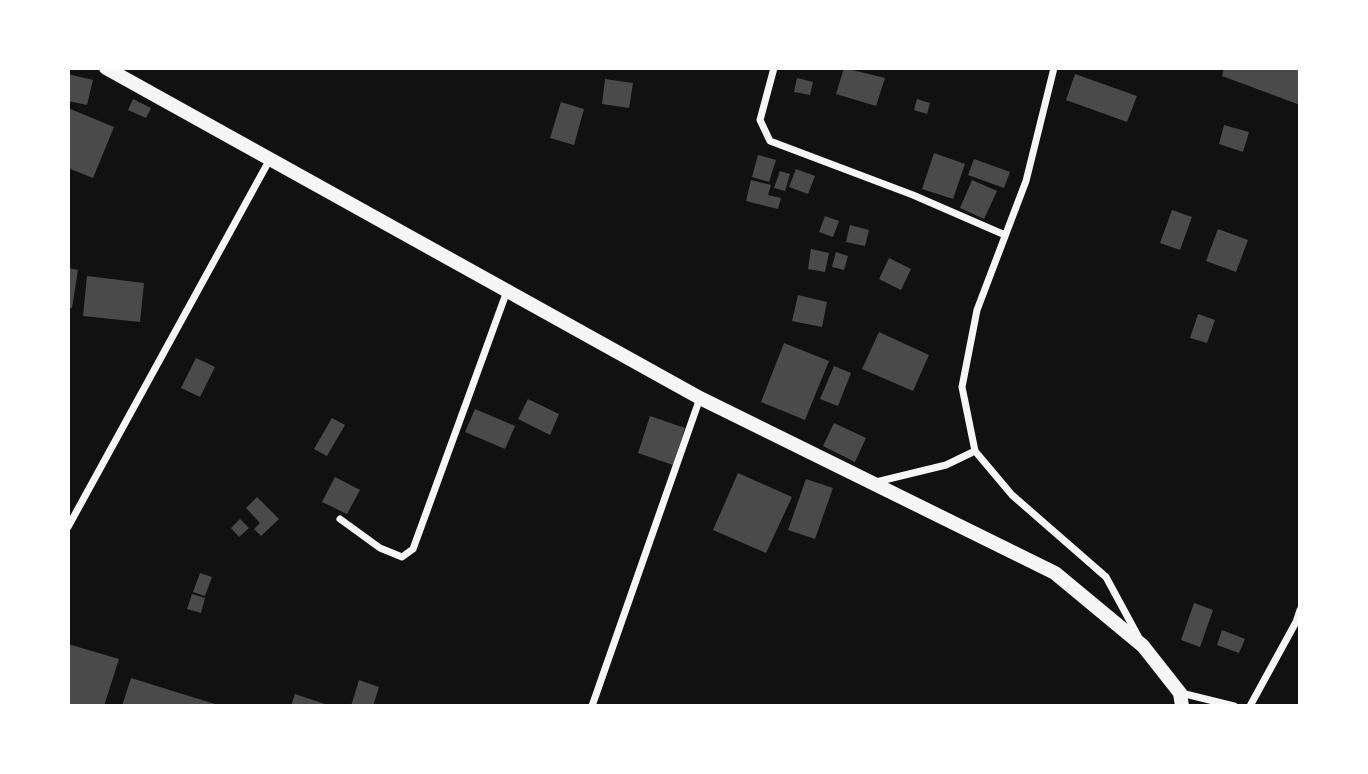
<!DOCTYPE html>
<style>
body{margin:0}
#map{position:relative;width:1368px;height:774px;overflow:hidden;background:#111;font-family:"Noto Sans",sans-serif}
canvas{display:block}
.frame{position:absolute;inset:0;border:70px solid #fff;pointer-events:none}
</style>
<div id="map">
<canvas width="1368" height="774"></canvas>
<div class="frame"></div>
</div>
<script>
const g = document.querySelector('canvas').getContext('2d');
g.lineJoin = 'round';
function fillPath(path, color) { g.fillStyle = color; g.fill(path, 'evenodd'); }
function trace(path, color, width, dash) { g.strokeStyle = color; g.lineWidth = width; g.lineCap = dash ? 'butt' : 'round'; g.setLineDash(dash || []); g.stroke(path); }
fillPath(new Path2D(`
 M 844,68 L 885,78 L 876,106 L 836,94 Z
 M 1224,68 L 1300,68 L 1300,105 L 1222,76 Z
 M 68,74 L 93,80 L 87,105 L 68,101 Z
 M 1075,74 L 1137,96 L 1127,122 L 1066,100 Z
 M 797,78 L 813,82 L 810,95 L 794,92 Z
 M 605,79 L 633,83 L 629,108 L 602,104 Z
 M 133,99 L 151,108 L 146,118 L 128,110 Z
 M 917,99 L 930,103 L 927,114 L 914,110 Z
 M 561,102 L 584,109 L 574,145 L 550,138 Z
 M 68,108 L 114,127 L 93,178 L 68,168 Z
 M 1224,125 L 1249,132 L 1243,152 L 1219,144 Z
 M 934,153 L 965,164 L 953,199 L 922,189 Z
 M 758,155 L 776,160 L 769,182 L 752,177 Z
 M 974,159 L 1010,172 L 1004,188 L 968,175 Z
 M 796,169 L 815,176 L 808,194 L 789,187 Z
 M 780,171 L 790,174 L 785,191 L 774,188 Z
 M 751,180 L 771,185 L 768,195 L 781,198 L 778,209 L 746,201 Z
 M 972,180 L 997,191 L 984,219 L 960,208 Z
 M 1172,210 L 1192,217 L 1180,250 L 1160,243 Z
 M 825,216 L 839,221 L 833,237 L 819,232 Z
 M 850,225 L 869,230 L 865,246 L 846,242 Z
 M 1218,229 L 1248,240 L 1236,272 L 1206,261 Z
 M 811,249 L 829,253 L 825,272 L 808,269 Z
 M 836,252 L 848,256 L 844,270 L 832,267 Z
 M 889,258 L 911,269 L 901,290 L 879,279 Z
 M 68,268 L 78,270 L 72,308 L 68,308 Z
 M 87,276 L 144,283 L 140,322 L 83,316 Z
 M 798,295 L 827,302 L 822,327 L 792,321 Z
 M 1198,314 L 1215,320 L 1207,343 L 1190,338 Z
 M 879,332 L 929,355 L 913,391 L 862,369 Z
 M 784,343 L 829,361 L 805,420 L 761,402 Z
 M 196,358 L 215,367 L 200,397 L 181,388 Z
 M 834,366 L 851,373 L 838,406 L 820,399 Z
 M 528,399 L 559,414 L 550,435 L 518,419 Z
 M 475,409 L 515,426 L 505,449 L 465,432 Z
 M 650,416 L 685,428 L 673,465 L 638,453 Z
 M 332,418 L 345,425 L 327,456 L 314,449 Z
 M 834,423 L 866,438 L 855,462 L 823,446 Z
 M 738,473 L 792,497 L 766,553 L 713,530 Z
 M 335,477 L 360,490 L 347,514 L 322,502 Z
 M 806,479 L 833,488 L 815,539 L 788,530 Z
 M 257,497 L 279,519 L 261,536 L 254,529 L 260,523 L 246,508 Z
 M 240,519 L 249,528 L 239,537 L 231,528 Z
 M 200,573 L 212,577 L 205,596 L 193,592 Z
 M 192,594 L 205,598 L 201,613 L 187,609 Z
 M 1194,603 L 1213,610 L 1200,647 L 1181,640 Z
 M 1222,630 L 1245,639 L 1239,653 L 1217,645 Z
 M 68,644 L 119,659 L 104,706 L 68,706 Z
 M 131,678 L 218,705 L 218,706 L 122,706 Z
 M 359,680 L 379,687 L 373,706 L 351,706 Z
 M 295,694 L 328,705 L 328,706 L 291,706 Z`), '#4a4a4a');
trace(new Path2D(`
 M 774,68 L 760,120 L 770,141 L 913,195 L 1005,235
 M 1054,68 L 1026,181 L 977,310 L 962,387 L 975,451 L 1012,495 L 1106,577 L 1138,636
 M 876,482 L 946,465 L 975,451
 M 340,519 L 380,548 L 402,557 L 413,549 L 507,291
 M 68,527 L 270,159
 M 1181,693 L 1234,706
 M 592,706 L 700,398
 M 1250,706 L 1296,622 L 1300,610`), '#f5f5f5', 7);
trace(new Path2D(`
 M 106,68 L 700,398 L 1055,573 L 1143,646 L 1180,693 L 1182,706`), '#f5f5f5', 14);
</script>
